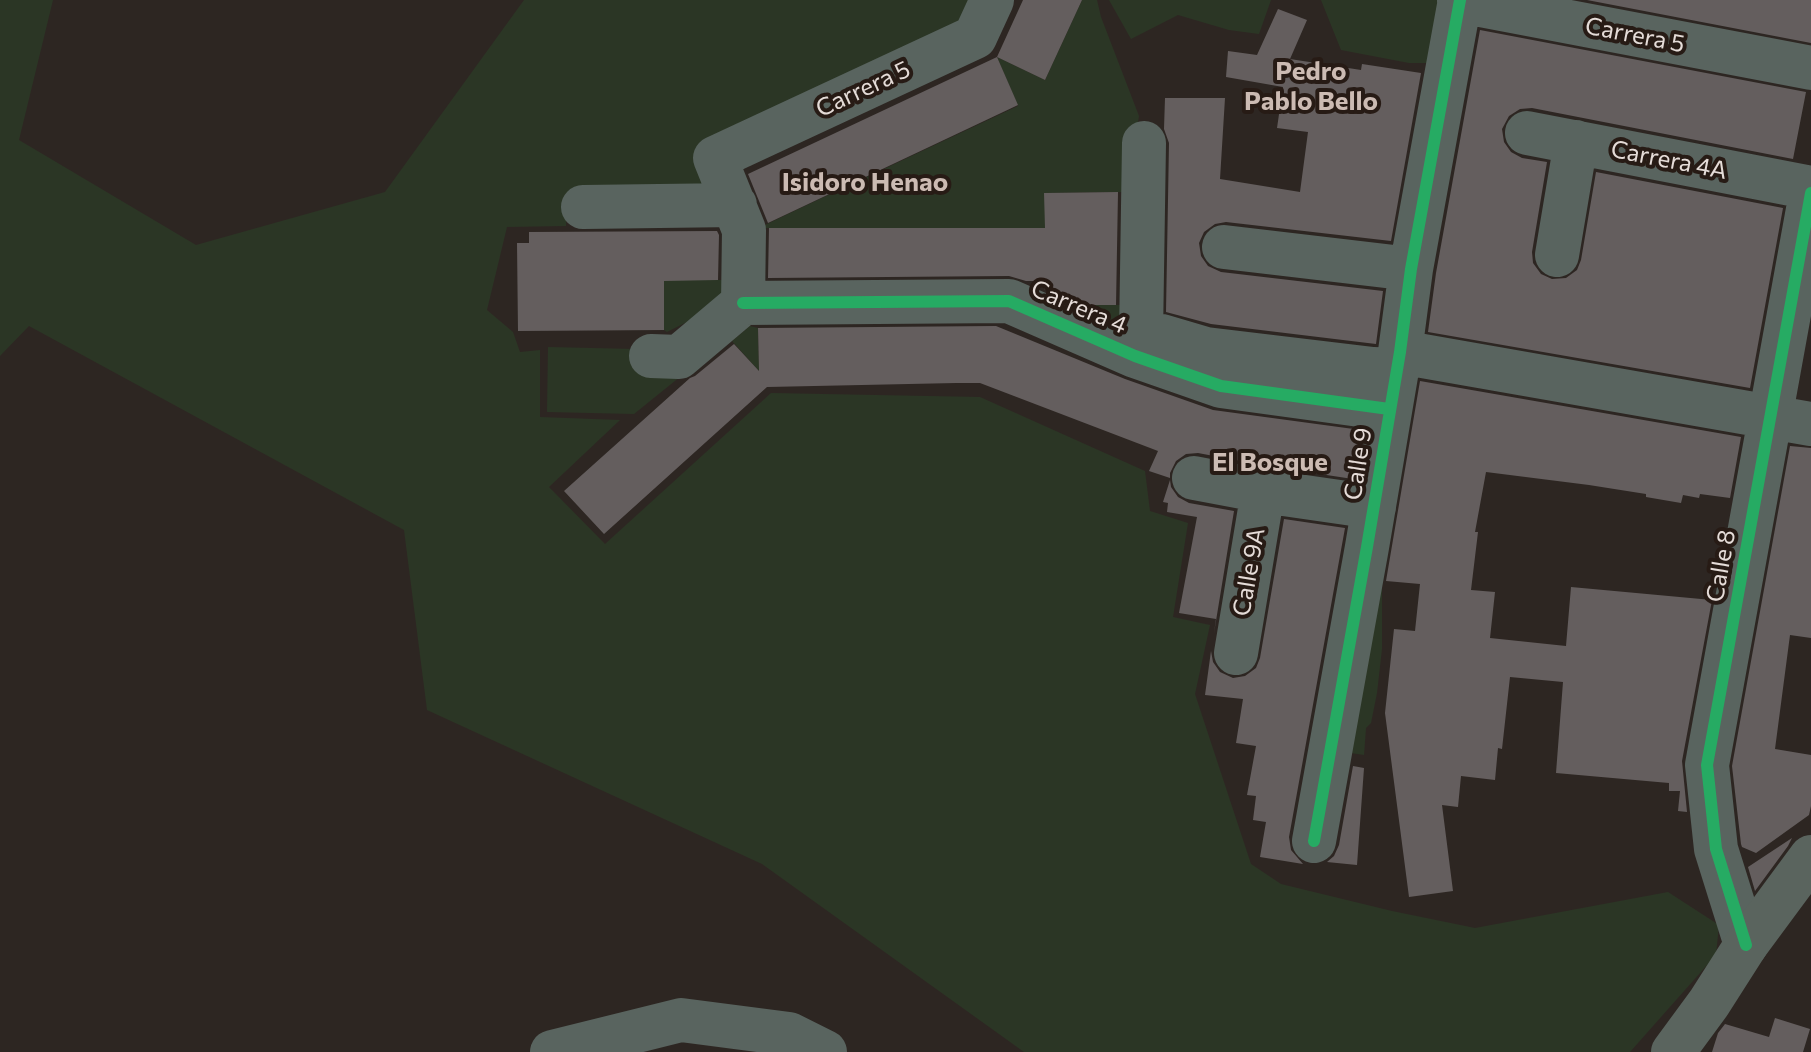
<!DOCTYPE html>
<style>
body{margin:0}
canvas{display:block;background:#2d2622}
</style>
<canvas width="1811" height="1052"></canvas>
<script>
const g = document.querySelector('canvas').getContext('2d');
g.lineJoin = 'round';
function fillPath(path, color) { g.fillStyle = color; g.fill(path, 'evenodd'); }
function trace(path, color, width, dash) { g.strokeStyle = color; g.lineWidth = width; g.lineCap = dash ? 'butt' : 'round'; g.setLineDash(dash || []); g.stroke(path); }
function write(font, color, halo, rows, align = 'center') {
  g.font = font + ' Commissioner,sans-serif'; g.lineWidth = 8; g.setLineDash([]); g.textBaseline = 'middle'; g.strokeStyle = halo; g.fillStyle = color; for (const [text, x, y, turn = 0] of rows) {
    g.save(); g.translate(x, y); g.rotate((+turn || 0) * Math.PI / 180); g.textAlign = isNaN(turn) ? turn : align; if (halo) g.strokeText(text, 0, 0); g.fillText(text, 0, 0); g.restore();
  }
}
fillPath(new Path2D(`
 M 0,0 L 53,0 L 19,140 L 196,245 L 385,192 L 524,0 L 976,0 L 967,21 L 709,186 L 567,203 L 566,226 L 507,227 L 487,310 L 513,332 L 520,352 L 540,350 L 540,417 L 620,420 L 549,487 L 605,544 L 771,393 L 980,397 L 1145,471 L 1150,511 L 1188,523 L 1173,617 L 1210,625 L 1195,694 L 1251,864 L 1281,884 L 1392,911 L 1475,928 L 1668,892 L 1719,925 L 1716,955 L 1630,1052 L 1024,1052 L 762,864 L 427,710 L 404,530 L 29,326 L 0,356 Z
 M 1082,0 L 1097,0 L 1101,17 L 1139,116 L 1127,192 L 1045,193 L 1045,228 L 763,228 L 765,225 L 790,213 L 1018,106 L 997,57 L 1045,80 Z
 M 1109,0 L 1271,0 L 1259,34 L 1229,30 L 1178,15 L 1131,39 Z
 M 1321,0 L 1445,0 L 1429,63 L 1409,63 L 1341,50 Z
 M 664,280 L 726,280 L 725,293 L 687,322 L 667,332 L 664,330 Z
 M 1071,305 L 1134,305 L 1122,327 Z
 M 750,326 L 758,328 L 759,371 L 732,341 Z
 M 548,347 L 635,349 L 686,372 L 634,414 L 547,412 Z
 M 1382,554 L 1382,649 L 1377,693 L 1371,723 L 1366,728 L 1364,755 L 1344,752 Z`), '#2b3625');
fillPath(new Path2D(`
 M 1023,0 L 1082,0 L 1045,80 L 997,57 Z
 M 1587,0 L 1811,0 L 1811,43 Z
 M 1278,9 L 1307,20 L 1290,59 L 1361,70 L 1362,64 L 1421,73 L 1391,241 L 1226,222 L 1215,224 L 1204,232 L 1199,243 L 1201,256 L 1208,266 L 1221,272 L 1383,291 L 1376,344 L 1211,324 L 1166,312 L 1169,143 L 1164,129 L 1165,98 L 1225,98 L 1220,179 L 1300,192 L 1308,132 L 1277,128 L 1283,87 L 1226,77 L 1228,51 L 1257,55 Z
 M 1480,30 L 1806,92 L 1793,159 L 1532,108 L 1520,109 L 1509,116 L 1502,129 L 1504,142 L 1511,152 L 1522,158 L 1547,162 L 1532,252 L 1533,263 L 1541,274 L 1552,279 L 1566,278 L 1577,270 L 1581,260 L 1596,172 L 1783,208 L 1750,388 L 1428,332 L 1436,273 Z
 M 997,57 L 1018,105 L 768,223 L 748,174 Z
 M 1118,192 L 1116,305 L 1081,305 L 1071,301 L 1071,297 L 1062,297 L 1044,289 L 1044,281 L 1026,281 L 1009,276 L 768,278 L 769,228 L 1045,228 L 1044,193 Z
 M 717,231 L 719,235 L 718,280 L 664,281 L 664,330 L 518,331 L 517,243 L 529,243 L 529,232 Z
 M 996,326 L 1125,379 L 1213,410 L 1361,430 L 1353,479 L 1267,466 L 1198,453 L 1186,454 L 1176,461 L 1170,473 L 1170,478 L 1149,471 L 1158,451 L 980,383 L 956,383 L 767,387 L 604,534 L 564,491 L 690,378 L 695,376 L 734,344 L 759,371 L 758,328 Z
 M 1420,381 L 1741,437 L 1730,498 L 1700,494 L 1699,498 L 1683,495 L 1681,503 L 1646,497 L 1646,494 L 1589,485 L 1486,472 L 1475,532 L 1478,532 L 1471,590 L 1495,592 L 1490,638 L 1566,646 L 1571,587 L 1712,600 L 1682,761 L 1687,812 L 1678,811 L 1680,791 L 1669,791 L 1669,783 L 1556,773 L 1563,682 L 1510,677 L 1502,749 L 1498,748 L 1495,780 L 1461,776 L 1458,807 L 1442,805 L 1453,891 L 1409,897 L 1385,713 L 1394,629 L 1415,631 L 1420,584 L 1386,581 Z
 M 1790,446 L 1811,448 L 1811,638 L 1790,635 L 1775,749 L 1811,755 L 1811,806 L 1809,815 L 1756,853 L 1742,847 L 1741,844 L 1732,766 Z
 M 1170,480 L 1171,487 L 1178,497 L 1189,503 L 1234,511 L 1214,633 L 1216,619 L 1179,613 L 1197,517 L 1167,512 L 1168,503 L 1163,502 Z
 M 1284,519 L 1345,528 L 1289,837 L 1291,850 L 1303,864 L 1260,857 L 1266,822 L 1253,820 L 1256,796 L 1247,795 L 1256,746 L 1236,743 L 1243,699 L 1205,695 L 1211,651 L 1213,662 L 1220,672 L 1233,678 L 1245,676 L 1256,668 L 1260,658 Z
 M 1353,766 L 1364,768 L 1357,865 L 1327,862 L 1334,856 L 1339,845 Z
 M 1792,838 L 1788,846 L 1755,891 L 1748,867 Z
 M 1775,1018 L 1810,1029 L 1803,1052 L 1712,1052 L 1718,1033 L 1725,1024 L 1769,1037 Z`), '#645e5e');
trace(new Path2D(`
 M 1459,1 L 1811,68
 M 1527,133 L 1811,188
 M 583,207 L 735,205
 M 1224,247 L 1411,269
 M 1557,255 L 1576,142
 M 743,303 L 1009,301 L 1135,356 L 1221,386 L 1389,409
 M 1141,336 L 1144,143
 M 1151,336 L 1162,336 L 1206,349 L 1373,369 L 1397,370
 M 1400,352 L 1811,424
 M 651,356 L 679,357 L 743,303 L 744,230 L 715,158 L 975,37 L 992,0
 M 1194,478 L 1263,491 L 1374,507
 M 1236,653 L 1263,491
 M 1314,841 L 1367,547 L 1400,352 L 1411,269 L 1460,0
 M 1746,945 L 1716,849 L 1707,765 L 1811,193
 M 552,1052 L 681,1020 L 789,1034 L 825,1052`), '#59645f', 44);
trace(new Path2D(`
 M 1673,1052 L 1709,1003 L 1746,945 L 1811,857`), '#5a645e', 44);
trace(new Path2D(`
 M 743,303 L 1009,301 L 1135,356 L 1221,386 L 1389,409
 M 1314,841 L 1367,547 L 1400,352 L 1411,269 L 1460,0
 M 1746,945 L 1716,849 L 1707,765 L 1811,193`), '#26ab63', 12);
write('24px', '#e5dcd8', '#271b15', [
 ["Carrera 5",1635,35,11],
 ["Carrera 5",863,89,-25],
 ["Carrera 4A",1669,160,11],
 ["Carrera 4",1079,307,23],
 ["Calle 9",1358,464,-81],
 ["Calle 8",1721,566,-80],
 ["Calle 9A",1249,572,-80]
]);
write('bold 26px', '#ccbbb3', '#271b15', [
 ["Pedro",1311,71],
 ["Pablo Bello",1311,101],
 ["Isidoro Henao",865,182],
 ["El Bosque",1270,462]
]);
</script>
